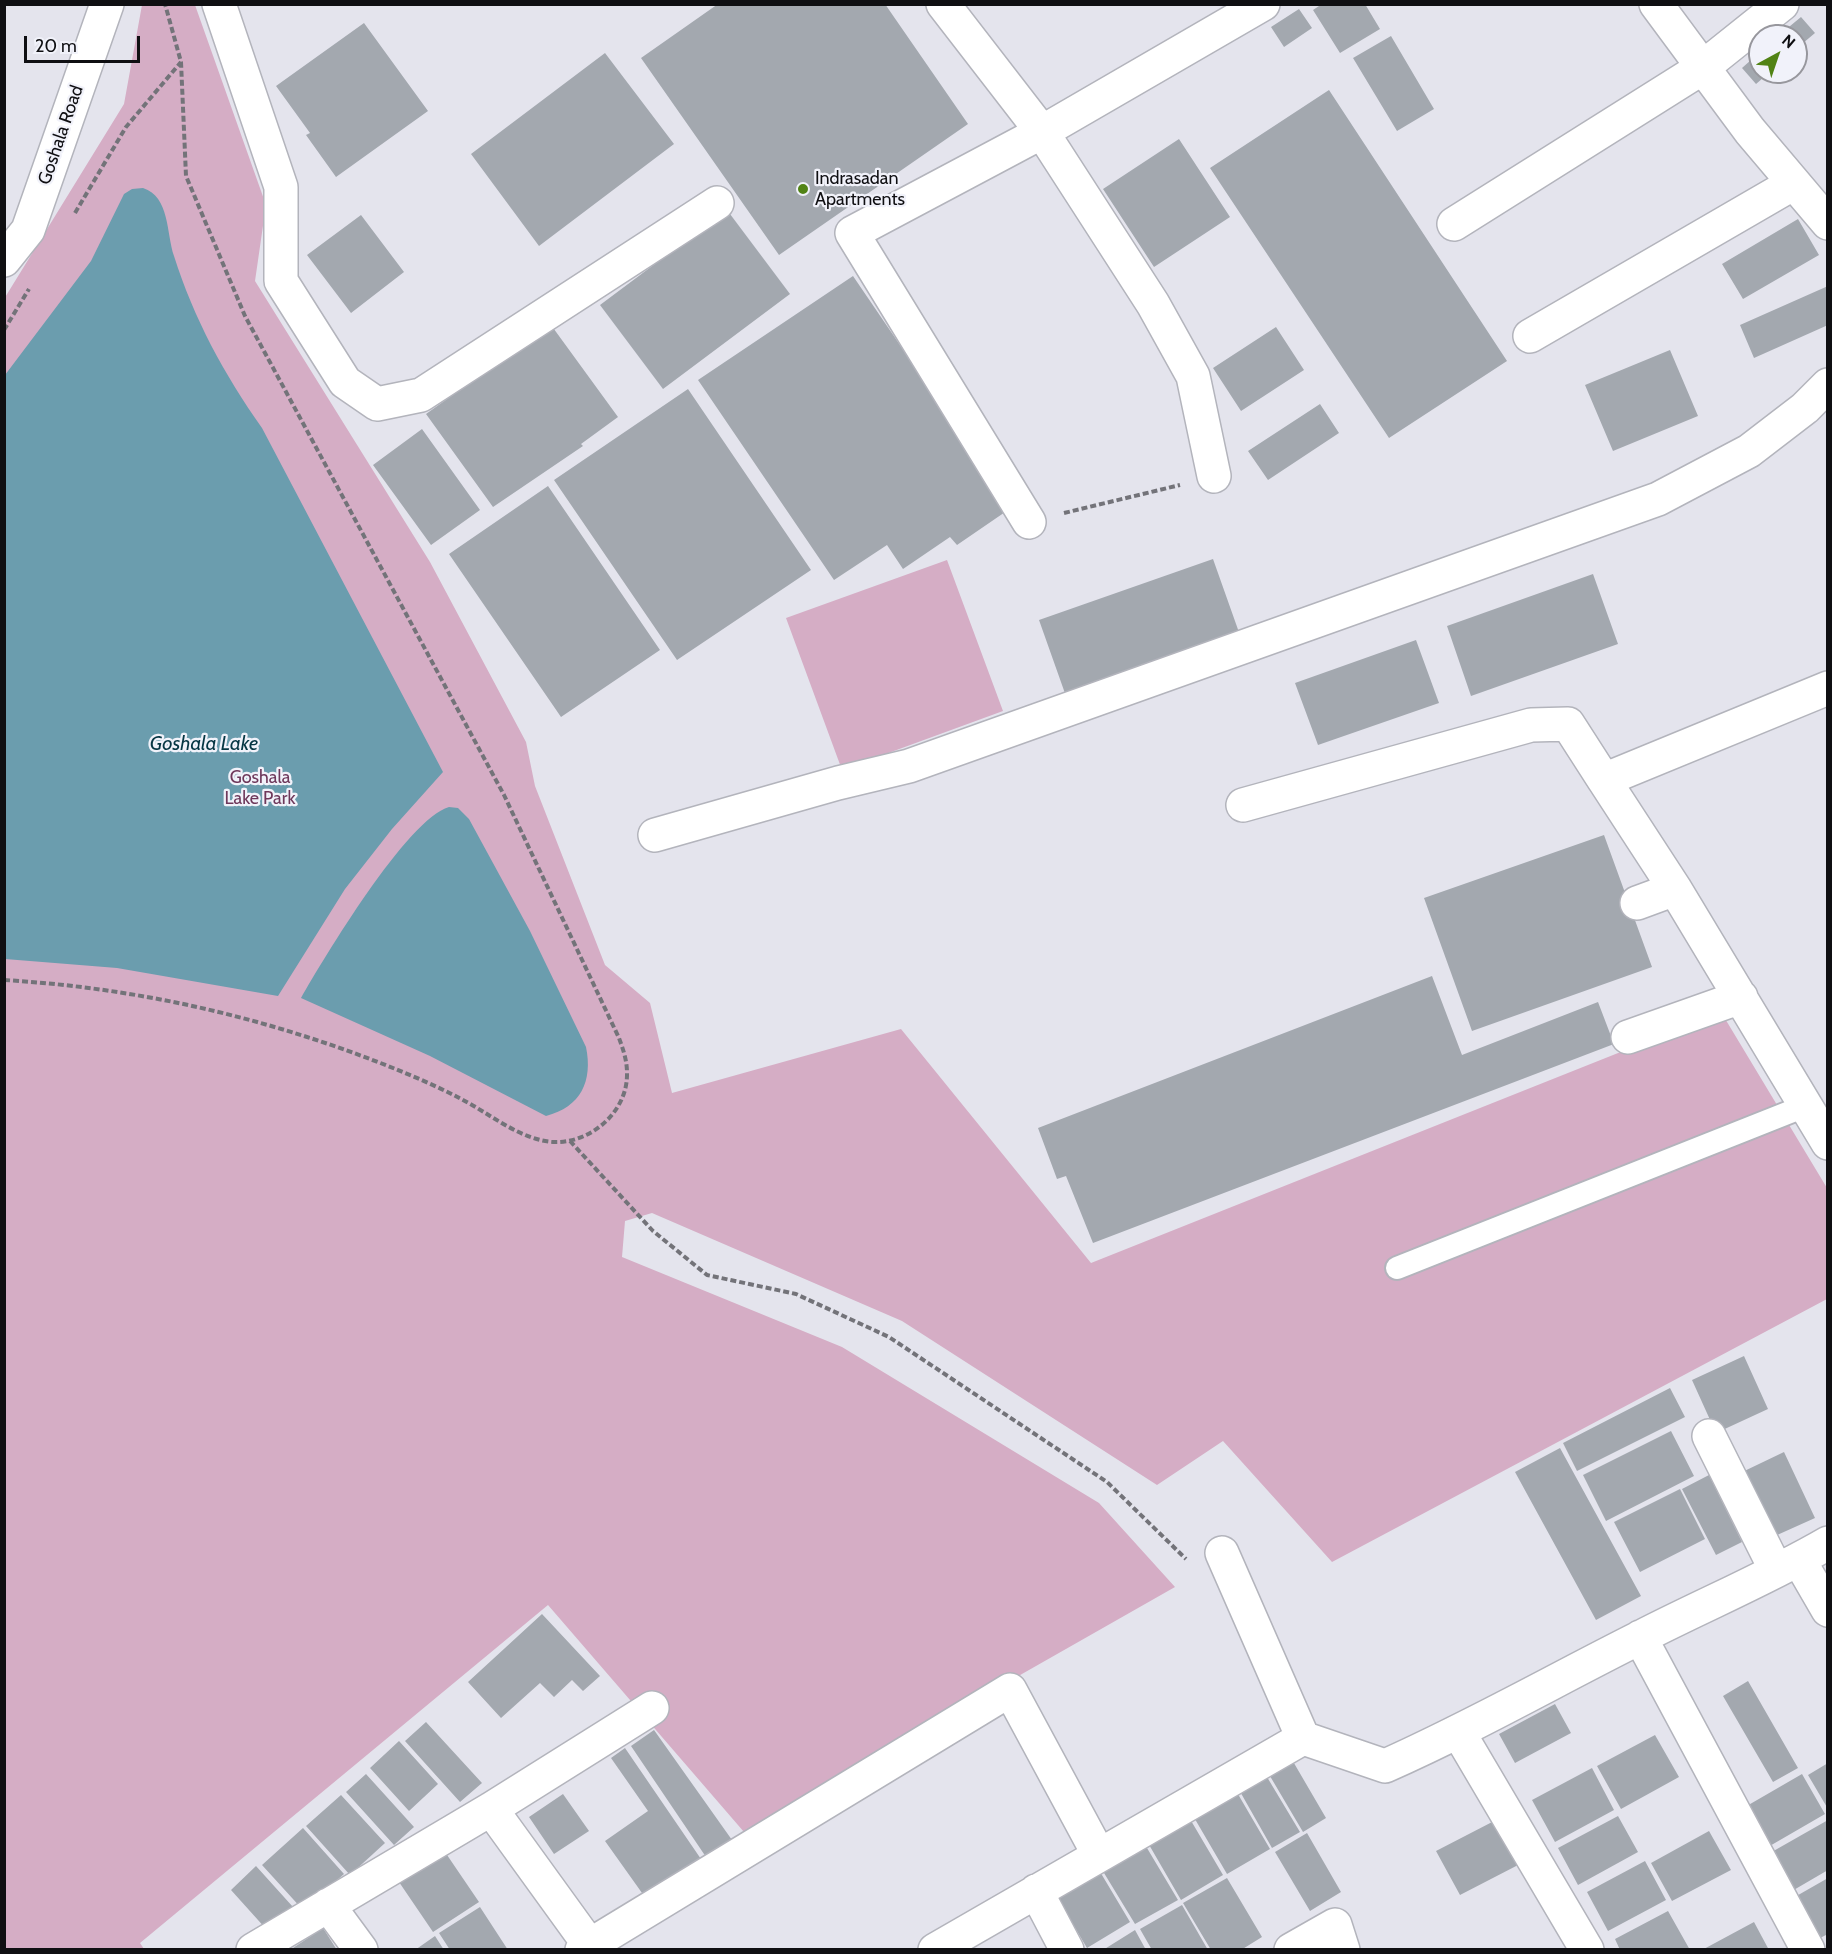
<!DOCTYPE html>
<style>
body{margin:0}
#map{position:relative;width:1832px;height:1954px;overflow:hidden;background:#e4e4ed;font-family:Cabin,sans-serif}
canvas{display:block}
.frame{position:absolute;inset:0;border:6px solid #0f0f12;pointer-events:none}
.north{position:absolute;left:1748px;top:24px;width:60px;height:60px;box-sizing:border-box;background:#f1f2fa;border:2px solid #97979d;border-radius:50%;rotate:40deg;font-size:16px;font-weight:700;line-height:24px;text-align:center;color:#0f0f12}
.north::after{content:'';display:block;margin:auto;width:21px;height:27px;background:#518315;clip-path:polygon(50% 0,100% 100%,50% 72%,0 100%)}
.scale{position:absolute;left:24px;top:36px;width:116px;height:27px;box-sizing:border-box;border:3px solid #0f0f12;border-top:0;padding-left:8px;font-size:18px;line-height:21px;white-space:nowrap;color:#0f0f12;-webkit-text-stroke:4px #f1f2fa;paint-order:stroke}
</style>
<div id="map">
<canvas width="1832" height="1954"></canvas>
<div class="frame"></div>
<div class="north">N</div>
<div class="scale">20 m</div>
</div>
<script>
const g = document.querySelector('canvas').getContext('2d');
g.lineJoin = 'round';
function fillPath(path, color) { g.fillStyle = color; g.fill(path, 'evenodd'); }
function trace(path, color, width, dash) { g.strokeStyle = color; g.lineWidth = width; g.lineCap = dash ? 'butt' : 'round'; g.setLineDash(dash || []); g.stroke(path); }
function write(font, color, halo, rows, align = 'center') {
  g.font = font + ' Cabin,sans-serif'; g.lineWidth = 4.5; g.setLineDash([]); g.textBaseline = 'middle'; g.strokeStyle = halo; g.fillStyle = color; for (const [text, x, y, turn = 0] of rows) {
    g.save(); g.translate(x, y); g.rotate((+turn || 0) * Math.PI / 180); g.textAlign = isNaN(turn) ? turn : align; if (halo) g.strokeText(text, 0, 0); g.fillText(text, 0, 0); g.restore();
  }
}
fillPath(new Path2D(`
 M 142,5 L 195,5 L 266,205 L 255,281 L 430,562 L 526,742 L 535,786 L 605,965 L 650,1003 L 672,1093 L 901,1029 L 1091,1263 L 1721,1012 L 1827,1188 L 1827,1299 L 1332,1562 L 1223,1441 L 1157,1485 L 902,1321 L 652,1213 L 625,1221 L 622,1257 L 842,1347 L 1099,1503 L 1175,1587 L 744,1832 L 548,1605 L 140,1943 L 144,1949 L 5,1949 L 4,299 L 124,104 Z
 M 947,560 L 1003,711 L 842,770 L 786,618 Z`), '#d5adc5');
fillPath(new Path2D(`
 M 143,188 C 170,197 166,232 174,256 C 194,319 224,374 262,428 L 443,772 L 392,829 L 345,889 L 278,996 L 117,968 L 5,959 L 5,375 L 91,261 L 124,194 L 132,189 Z
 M 449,807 L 458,808 L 469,819 L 530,931 L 586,1047 C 593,1081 581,1107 546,1116 L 430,1056 L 301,998 C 324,958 407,819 449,807 Z`), '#6b9dae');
fillPath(new Path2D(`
 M 718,4 L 885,4 L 968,124 L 779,255 L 641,58 Z
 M 1322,4 L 1365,4 L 1380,29 L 1340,53 L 1313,10 Z
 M 1299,9 L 1312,28 L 1284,47 L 1271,27 Z
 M 1801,17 L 1815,33 L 1796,49 L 1796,36 L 1778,36 Z
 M 364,23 L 428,111 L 336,177 L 306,135 L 310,133 L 276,86 Z
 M 1391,36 L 1434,109 L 1397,131 L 1353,58 Z
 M 1760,52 L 1760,72 L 1770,72 L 1756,84 L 1742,68 Z
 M 605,53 L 674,144 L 539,246 L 471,154 Z
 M 1329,90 L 1507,361 L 1389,438 L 1210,168 Z
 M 1179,139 L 1230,217 L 1154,267 L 1103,189 Z
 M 727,210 L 790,294 L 663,389 L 600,305 Z
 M 361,215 L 404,272 L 351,313 L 307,255 Z
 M 1798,219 L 1819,255 L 1743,299 L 1722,264 Z
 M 853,276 L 1011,508 L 957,545 L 950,537 L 903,569 L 887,545 L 834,580 L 698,380 Z
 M 1828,286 L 1828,325 L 1754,358 L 1740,325 Z
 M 551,325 L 618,417 L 581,444 L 583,446 L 493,507 L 426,414 Z
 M 1276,327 L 1304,370 L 1241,411 L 1213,368 Z
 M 1670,350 L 1698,416 L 1613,451 L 1585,385 Z
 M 688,389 L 811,570 L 677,660 L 554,480 Z
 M 1320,404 L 1339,433 L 1268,480 L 1248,451 Z
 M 422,429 L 480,510 L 431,545 L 373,465 Z
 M 548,486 L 660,650 L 561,717 L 449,554 Z
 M 1213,559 L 1241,638 L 1067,699 L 1039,620 Z
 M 1593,574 L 1618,644 L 1471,696 L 1447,626 Z
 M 1416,640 L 1439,703 L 1318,745 L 1295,683 Z
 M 1604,835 L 1652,967 L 1472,1031 L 1424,898 Z
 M 1432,976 L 1462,1055 L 1598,1002 L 1614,1044 L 1093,1243 L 1066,1176 L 1057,1179 L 1038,1128 Z
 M 1744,1356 L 1768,1409 L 1716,1433 L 1692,1380 Z
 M 1670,1388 L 1685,1417 L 1577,1471 L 1563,1443 Z
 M 1671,1431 L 1694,1476 L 1606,1521 L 1583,1475 Z
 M 1560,1448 L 1641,1596 L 1596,1620 L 1515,1472 Z
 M 1784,1452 L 1815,1518 L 1766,1540 L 1736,1475 Z
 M 1709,1475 L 1742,1542 L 1716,1555 L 1682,1489 Z
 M 1680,1489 L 1705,1539 L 1640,1572 L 1614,1522 Z
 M 542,1614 L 600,1676 L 583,1691 L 572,1680 L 554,1697 L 540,1683 L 501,1718 L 468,1682 Z
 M 1748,1681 L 1798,1768 L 1773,1782 L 1723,1696 Z
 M 1555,1704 L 1571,1733 L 1515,1763 L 1499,1734 Z
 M 426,1722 L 482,1783 L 460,1802 L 405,1741 Z
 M 654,1730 L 732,1840 L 706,1857 L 631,1746 Z
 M 1655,1735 L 1679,1777 L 1621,1809 L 1597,1766 Z
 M 399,1741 L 438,1784 L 409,1811 L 370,1768 Z
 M 625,1748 L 703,1862 L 647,1900 L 605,1841 L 648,1811 L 611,1758 Z
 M 1291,1758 L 1326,1818 L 1303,1832 L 1267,1771 Z
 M 1828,1763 L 1828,1809 L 1808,1775 Z
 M 1592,1768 L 1614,1810 L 1555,1842 L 1532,1800 Z
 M 1264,1772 L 1300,1832 L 1272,1848 L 1238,1788 Z
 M 366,1774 L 414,1827 L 394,1845 L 346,1792 Z
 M 1802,1774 L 1825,1814 L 1768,1847 L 1745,1807 Z
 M 1235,1789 L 1270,1849 L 1227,1874 L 1192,1814 Z
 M 563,1794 L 589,1831 L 554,1854 L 529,1817 Z
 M 341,1795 L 385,1843 L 350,1875 L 306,1826 Z
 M 1618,1816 L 1638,1852 L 1578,1885 L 1558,1848 Z
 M 1190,1819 L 1223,1875 L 1181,1900 L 1148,1843 Z
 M 1496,1820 L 1520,1864 L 1460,1895 L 1436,1851 Z
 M 1828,1820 L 1828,1870 L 1792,1891 L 1770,1853 Z
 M 303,1828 L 344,1874 L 303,1910 L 262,1865 Z
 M 1709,1831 L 1731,1870 L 1672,1901 L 1651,1863 Z
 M 1307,1833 L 1341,1892 L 1310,1911 L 1275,1852 Z
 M 1144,1843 L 1178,1900 L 1135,1924 L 1101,1868 Z
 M 445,1852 L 479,1902 L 433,1932 L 399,1882 Z
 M 1645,1861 L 1666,1900 L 1608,1931 L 1587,1892 Z
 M 256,1866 L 293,1907 L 267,1930 L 231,1890 Z
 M 1099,1870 L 1130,1922 L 1087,1948 L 1056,1896 Z
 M 1227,1878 L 1262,1937 L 1241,1950 L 1211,1950 L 1183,1903 Z
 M 1828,1878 L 1828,1934 L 1818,1939 L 1793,1898 Z
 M 1182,1905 L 1208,1950 L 1152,1950 L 1140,1929 Z
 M 480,1907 L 508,1950 L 450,1950 L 439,1933 Z
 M 1668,1911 L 1690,1950 L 1620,1950 L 1615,1939 Z
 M 1754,1922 L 1769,1950 L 1702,1950 Z
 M 323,1928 L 337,1950 L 290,1950 Z
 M 1135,1930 L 1146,1950 L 1103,1950 Z
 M 435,1936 L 444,1950 L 415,1950 Z`), '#a3a8af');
const service = new Path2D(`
 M 1397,1268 L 1805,1106`);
const minor = new Path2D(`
 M 219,4 L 281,187 L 281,281 L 345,382 L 377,404 L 421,395 L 717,203
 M 943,4 L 1042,132 L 1153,304 L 1193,376 L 1214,476
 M 1656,4 L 1750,131 L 1828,223
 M 1454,224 L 1702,68 L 1782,4
 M 1530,336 L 1794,183
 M 1029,522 L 852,233 L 1042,132 L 1263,4
 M 1604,780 L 1675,889 L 1828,1143
 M 1243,805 L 1531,725 L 1568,724 L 1604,780 L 1828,688
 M 655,835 L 838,783 L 909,766 L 1658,499 L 1749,451 L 1805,408 L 1828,385
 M 1637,903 L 1675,889
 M 1628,1037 L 1741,997
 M 1709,1436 L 1776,1570
 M 1222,1553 L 1303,1738 L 1385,1766 C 1473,1727 1555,1680 1641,1637 C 1703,1605 1768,1578 1828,1543
 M 1799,1560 L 1828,1610
 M 1640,1637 L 1808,1950
 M 1459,1733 L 1587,1950
 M 491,1809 L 593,1950
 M 1036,1891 L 1067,1950
 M 328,1905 L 361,1950
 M 253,1950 L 491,1809 L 652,1708
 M 582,1950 L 1010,1690 L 1099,1855
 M 935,1950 L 1303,1738
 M 1291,1950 L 1335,1925 L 1343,1950`);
const tertiary = new Path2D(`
 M 4,260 L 28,230 L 107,4`);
trace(service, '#b3b4bc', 26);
trace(minor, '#b3b4bc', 36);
trace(tertiary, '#b3b4bc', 36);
trace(new Path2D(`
 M 75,213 L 126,127 L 181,62
 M 4,330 L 29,289
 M 1064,513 L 1180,485
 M 4,980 C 138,988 264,1017 388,1066 C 413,1076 439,1087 463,1100 C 490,1114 521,1140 553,1142 C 590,1144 628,1112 627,1073 C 627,1060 623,1049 619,1038 L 504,795 L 245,316 L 186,176 L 181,62 L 165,4
 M 570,1141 L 653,1231 L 707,1275 L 796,1294 L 889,1337 L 1107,1482 L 1186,1559`), '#737379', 4, [6, 3]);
trace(service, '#fff', 22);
trace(minor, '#fff', 33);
trace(tertiary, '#fff', 33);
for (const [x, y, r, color] of [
 [803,189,6,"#518315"]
]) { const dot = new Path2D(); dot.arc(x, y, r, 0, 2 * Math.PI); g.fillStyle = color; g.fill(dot); trace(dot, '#f1f2fa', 2); }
write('18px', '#0f0f12', '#f1f2fa', [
 ["Goshala Road",61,135,-71]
]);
write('18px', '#0f0f12', '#f1f2fa', [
 ["Indrasadan",815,179],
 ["Apartments",815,200]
], 'left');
write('18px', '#6e385b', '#f1f2fa', [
 ["Goshala",260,778],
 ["Lake Park",260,799]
]);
write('italic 20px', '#063644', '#f1f2fa', [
 ["Goshala Lake",204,744]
]);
</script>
